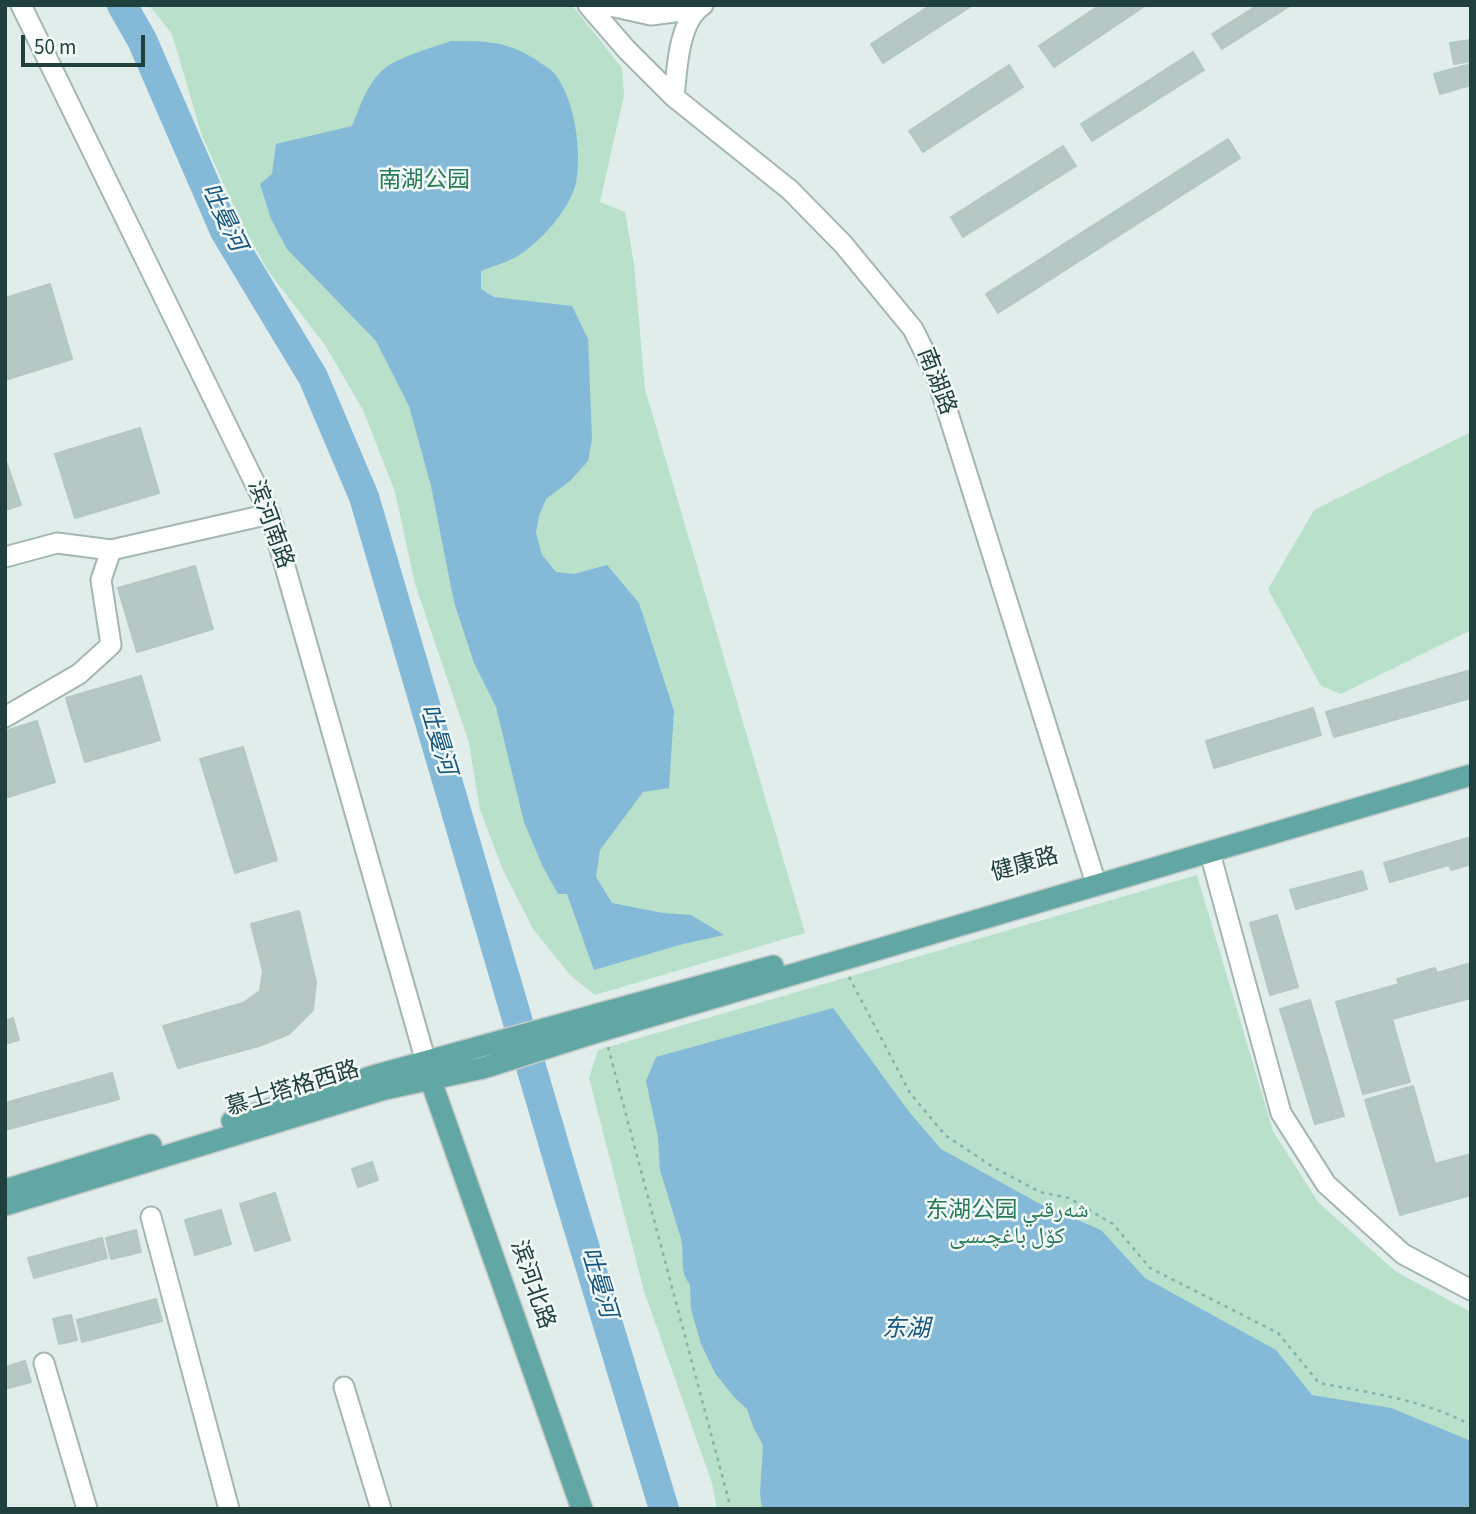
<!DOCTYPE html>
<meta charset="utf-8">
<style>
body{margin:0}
#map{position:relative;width:1476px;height:1514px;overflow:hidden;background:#e1edea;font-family:"Source Sans 3",sans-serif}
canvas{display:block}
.frame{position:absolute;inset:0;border:7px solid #20403e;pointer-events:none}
.scale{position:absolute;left:21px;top:35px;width:124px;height:32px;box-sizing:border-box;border:4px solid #20403e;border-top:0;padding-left:9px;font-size:21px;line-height:24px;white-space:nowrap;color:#20403e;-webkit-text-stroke:5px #f2f9f7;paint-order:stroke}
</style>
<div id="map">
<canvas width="1476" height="1514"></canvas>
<div class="frame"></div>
<div class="scale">50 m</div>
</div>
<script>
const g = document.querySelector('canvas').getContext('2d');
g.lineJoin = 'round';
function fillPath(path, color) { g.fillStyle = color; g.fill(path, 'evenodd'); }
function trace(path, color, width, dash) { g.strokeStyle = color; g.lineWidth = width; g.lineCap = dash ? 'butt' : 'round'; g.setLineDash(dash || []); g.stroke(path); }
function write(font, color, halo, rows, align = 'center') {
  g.font = font + ' "Source Sans 3","Noto Naskh Arabic","Noto Sans SC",sans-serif'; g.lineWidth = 5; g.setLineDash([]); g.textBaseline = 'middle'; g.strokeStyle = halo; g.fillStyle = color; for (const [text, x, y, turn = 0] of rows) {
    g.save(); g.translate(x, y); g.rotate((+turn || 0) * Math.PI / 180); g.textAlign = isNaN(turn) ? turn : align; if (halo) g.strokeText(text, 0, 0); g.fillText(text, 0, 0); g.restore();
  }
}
fillPath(new Path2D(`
 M 149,5 L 572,5 L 622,68 L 624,95 L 600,202 L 625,212 L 634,264 L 645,389 L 805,933 L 595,995 L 571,976 L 533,929 L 503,870 L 480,810 L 469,743 L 415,584 L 395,492 L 363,410 L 325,345 L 268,271 L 241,222 L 202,136 L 172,34 Z
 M 1471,432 L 1471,630 L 1341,694 L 1321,686 L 1268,589 L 1314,510 Z
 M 1197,875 L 1273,1131 L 1318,1202 L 1395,1271 L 1471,1312 L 1471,1509 L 717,1509 L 712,1483 L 644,1291 L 589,1078 L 598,1050 Z`), '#b8e0cb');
fillPath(new Path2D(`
 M 451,41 C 486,41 508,41 538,61 C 543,65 551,69 555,74 C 575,101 582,150 576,183 C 570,209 539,244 516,257 C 506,263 492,266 481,271 L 481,289 L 494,297 L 572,306 L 588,339 L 592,439 L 588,461 L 570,481 L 546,499 L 539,516 L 536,533 L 542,555 L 556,572 L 574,574 L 607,565 L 639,603 L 674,711 L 669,788 L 643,792 L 600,850 L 596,877 L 612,903 L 663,913 L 691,915 L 724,935 L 683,944 L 594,970 L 567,894 L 558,894 L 543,867 L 524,822 L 496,707 L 474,663 L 454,602 L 431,486 L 409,406 L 376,341 L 287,249 L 271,219 L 260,184 L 272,174 L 276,144 L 352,126 C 360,107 367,83 384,69 C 398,57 434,47 451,41 Z
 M 833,1008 L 910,1113 L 941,1149 L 1040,1204 L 1101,1230 L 1145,1278 L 1276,1350 L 1312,1395 L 1391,1408 L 1471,1441 L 1471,1509 L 762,1509 L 760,1493 L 763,1445 L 754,1429 L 747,1409 L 734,1397 L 715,1373 L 701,1344 L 691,1309 L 690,1285 L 685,1277 L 683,1269 L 682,1242 L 660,1170 L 658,1137 L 646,1081 L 656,1057 Z`), '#84b9d7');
trace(new Path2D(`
 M 122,5 L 142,40 L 225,231 L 313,377 L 364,497 L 566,1186 L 664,1509`), '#84b9d7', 30);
const building = new Path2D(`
 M 931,5 L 973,5 L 883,63 L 871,44 Z
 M 1100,5 L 1146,5 L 1054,67 L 1039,46 Z
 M 1258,5 L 1291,5 L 1222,49 L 1212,34 Z
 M 1471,40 L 1471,61 L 1454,64 L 1450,43 Z
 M 1193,52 L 1204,70 L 1092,141 L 1081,124 Z
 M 1471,64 L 1471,85 L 1440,94 L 1434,74 Z
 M 1009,65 L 1023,87 L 923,152 L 909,131 Z
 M 1228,139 L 1240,158 L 998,313 L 986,294 Z
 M 1063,146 L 1076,166 L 963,237 L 951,217 Z
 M 50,284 L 72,359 L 5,380 L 5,298 Z
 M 140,428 L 159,493 L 75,518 L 55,454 Z
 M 5,458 L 21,505 L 5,510 Z
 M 195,566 L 213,629 L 137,652 L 118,588 Z
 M 1471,670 L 1471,698 L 1334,737 L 1326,712 Z
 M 141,676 L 160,740 L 85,762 L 66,698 Z
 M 1313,708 L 1321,735 L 1214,768 L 1206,741 Z
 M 37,721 L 55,782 L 5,798 L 5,731 Z
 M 243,747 L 277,860 L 235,873 L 200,759 Z
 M 1471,837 L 1471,864 L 1451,870 L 1449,865 L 1390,882 L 1384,863 Z
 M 1362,871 L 1367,889 L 1296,909 L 1290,890 Z
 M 299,911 L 316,982 L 313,1010 L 289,1034 L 259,1046 L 178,1068 L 163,1026 L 243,1003 L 260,991 L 263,971 L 251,924 Z
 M 1277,915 L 1298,987 L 1270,995 L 1250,923 Z
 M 1471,963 L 1471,998 L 1392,1019 L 1410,1082 L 1363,1094 L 1336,1002 L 1399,984 L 1397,979 L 1435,968 L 1437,973 Z
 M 1310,1000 L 1344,1116 L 1315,1124 L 1280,1009 Z
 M 13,1018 L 19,1040 L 5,1044 L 5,1021 Z
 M 112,1073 L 119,1099 L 5,1130 L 5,1103 Z
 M 1413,1086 L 1435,1164 L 1471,1154 L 1471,1195 L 1400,1215 L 1365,1100 Z
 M 372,1162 L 378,1180 L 358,1187 L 352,1169 Z
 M 275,1193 L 290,1240 L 255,1251 L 240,1204 Z
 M 221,1210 L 231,1244 L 195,1255 L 185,1220 Z
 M 136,1230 L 141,1252 L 111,1259 L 106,1238 Z
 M 102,1238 L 107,1258 L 34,1278 L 28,1258 Z
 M 156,1299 L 162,1321 L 82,1342 L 77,1320 Z
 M 71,1315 L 77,1340 L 59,1344 L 53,1319 Z
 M 25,1361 L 31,1382 L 5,1389 L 5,1367 Z`);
fillPath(building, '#b6c8c4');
trace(building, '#b3c7c3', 2);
const minor = new Path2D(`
 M 21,5 L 270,514 L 430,1076
 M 588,5 L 626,49 L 674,97 L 790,190 L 843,244 L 913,329 L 936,375 L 1093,874
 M 606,5 L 651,15 L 697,9
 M 674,97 C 677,70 678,21 703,5
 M 5,557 L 57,543 L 111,550 L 270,514
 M 5,717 L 79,674 L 111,645 L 101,580 L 111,550
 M 1210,853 L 1281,1113 L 1326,1184 L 1403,1254 L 1471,1290
 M 151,1217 L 229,1509
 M 44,1363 L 87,1509
 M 344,1387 L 381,1509`);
const major = new Path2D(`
 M 430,1078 L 582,1509
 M 232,1121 L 380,1074 L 773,966
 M 5,1190 L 151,1145
 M 5,1205 L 385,1089 L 483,1068 L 597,1032 L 1471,775`);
trace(minor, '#a3b6b3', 23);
trace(major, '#c1cac9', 24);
trace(new Path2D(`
 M 849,977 L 910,1093 L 945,1135 L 993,1167 L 1040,1192 L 1069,1198 L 1113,1224 L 1150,1268 L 1278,1333 L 1319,1383 C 1371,1393 1424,1400 1471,1425
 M 608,1047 L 731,1509`), '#7fb4ae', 2.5, [3.5, 5]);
trace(minor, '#fff', 19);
trace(major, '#62a7a3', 21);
write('23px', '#267a58', '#f2f9f7', [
 ["南湖公园",424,182],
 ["东湖公园 شەرقىي",1007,1212],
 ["كۆل باغچىسى",1007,1238]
]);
write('23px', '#20403e', '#f2f9f7', [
 ["南湖路",935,382,69],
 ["滨河南路",269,525,70],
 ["健康路",1025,866,-16],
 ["慕士塔格西路",293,1090,-17],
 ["滨河北路",531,1285,71]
]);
write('italic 24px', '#145881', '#f2f9f7', [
 ["吐曼河",222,218,64],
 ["吐曼河",436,740,73],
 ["吐曼河",597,1283,73],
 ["东湖",906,1331]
]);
</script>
